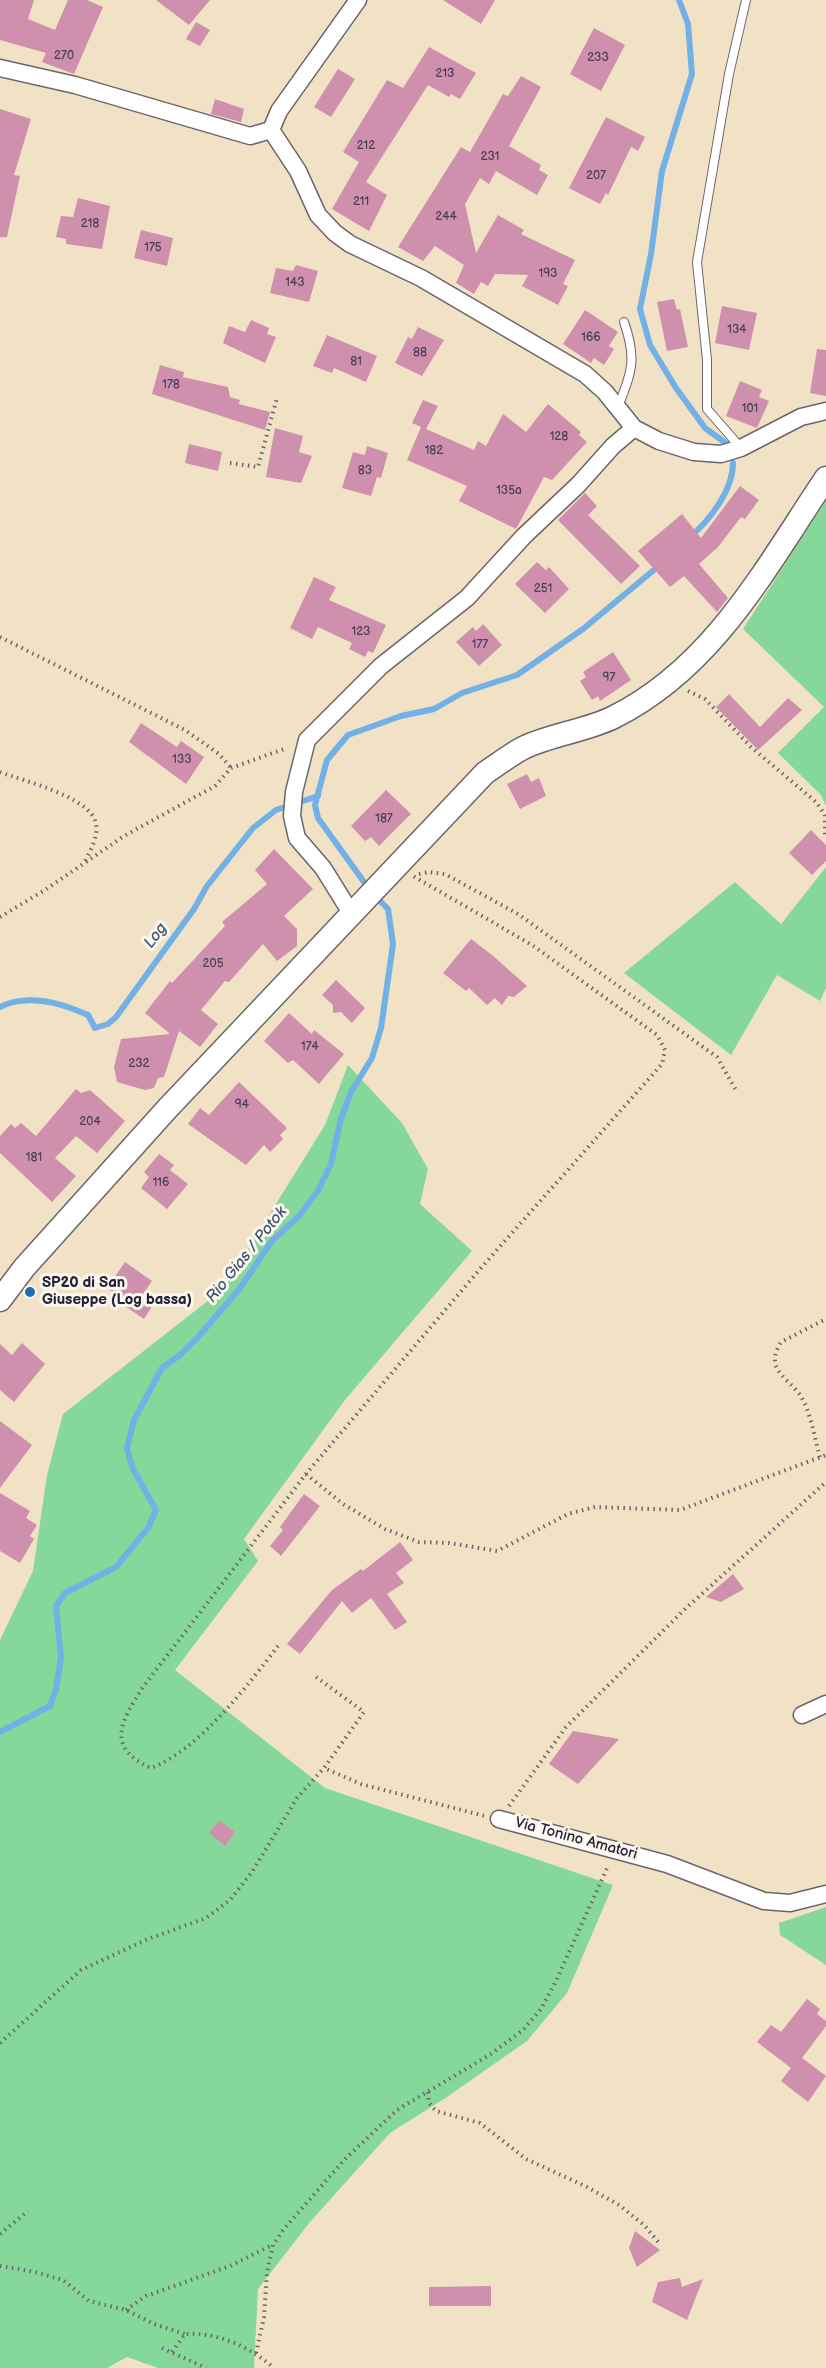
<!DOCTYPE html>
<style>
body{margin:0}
canvas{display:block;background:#f2e2c5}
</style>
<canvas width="826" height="2368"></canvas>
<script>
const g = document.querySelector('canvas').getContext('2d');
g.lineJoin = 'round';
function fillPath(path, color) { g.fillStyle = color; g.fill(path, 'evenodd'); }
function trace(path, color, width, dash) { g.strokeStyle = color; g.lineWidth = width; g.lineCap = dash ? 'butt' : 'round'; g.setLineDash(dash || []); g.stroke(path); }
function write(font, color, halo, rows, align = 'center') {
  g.font = font + ' "Balsamiq Sans",sans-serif'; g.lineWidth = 6; g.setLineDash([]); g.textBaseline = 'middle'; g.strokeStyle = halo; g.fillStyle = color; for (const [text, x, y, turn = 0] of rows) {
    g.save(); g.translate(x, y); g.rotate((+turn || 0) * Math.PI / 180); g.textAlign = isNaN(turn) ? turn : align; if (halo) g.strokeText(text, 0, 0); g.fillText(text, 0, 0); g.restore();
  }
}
fillPath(new Path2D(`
 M 826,501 L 826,806 L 821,795 L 778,753 L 824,707 L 743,629 Z
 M 826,867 L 826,988 L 820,1001 L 777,975 L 731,1055 L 624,973 L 735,882 L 781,924 Z
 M 348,1065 L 402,1123 L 428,1169 L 420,1204 L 472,1251 L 345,1400 L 244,1539 L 258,1561 L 175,1670 L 325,1788 L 613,1885 L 567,1993 L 527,2041 L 447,2097 L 390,2133 L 310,2222 L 258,2289 L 254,2368 L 158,2368 L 127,2357 L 107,2368 L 0,2368 L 0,1640 L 33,1571 L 47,1475 L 63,1414 L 223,1289 L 325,1125 Z
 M 826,1907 L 826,1965 L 780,1935 L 779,1923 Z`), '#86d89a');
trace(new Path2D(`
 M 679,0 L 688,24 L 692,74 L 662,171 L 651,254 L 640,309 L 650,345 L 676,388 L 705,428 L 727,444
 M 690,537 C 710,520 733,490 733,463
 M 369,889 L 318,818 L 315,805 L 327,760 L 348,735 L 401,716 L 434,709 L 462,693 L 517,675 L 583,629 L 661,564
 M 0,1007 C 28,993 61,1003 88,1015 L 95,1028 L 108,1024 L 116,1017 L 194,909 L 207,886 L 253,828 L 276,810 L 318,796
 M 0,1732 L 50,1706 L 56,1689 L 61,1658 L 56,1606 L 65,1593 L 116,1567 L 148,1528 L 156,1510 L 132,1467 L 127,1448 L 134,1420 L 162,1368 L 180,1355 L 199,1336 L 241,1287 L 271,1242 L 299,1216 L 318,1191 L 331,1164 L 340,1122 L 351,1092 L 372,1058 L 381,1028 L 393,944 L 388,909 L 376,897`), '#73b0e5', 6);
fillPath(new Path2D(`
 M 0,0 L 34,0 L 28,19 L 55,30 L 68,0 L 87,0 L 103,7 L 74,74 L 42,62 L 46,53 L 0,40 Z
 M 156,0 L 210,0 L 189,25 Z
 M 443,0 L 495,0 L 481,24 Z
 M 196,22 L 210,30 L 200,46 L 186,39 Z
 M 594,28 L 625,45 L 601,91 L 570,74 Z
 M 429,47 L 476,73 L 460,99 L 451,94 L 449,97 L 428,85 L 366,182 L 387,195 L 369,231 L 332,209 L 359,162 L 343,152 L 387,80 L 403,88 Z
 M 338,69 L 355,79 L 331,117 L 314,107 Z
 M 521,76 L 541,87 L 509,146 L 541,165 L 539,170 L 548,175 L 537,195 L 496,171 L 489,184 L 480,178 L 465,204 L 476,253 L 498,215 L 524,230 L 521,234 L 575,260 L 563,284 L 568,286 L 558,305 L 522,286 L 528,275 L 495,274 L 488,286 L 481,282 L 474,294 L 456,283 L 464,265 L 435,246 L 423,261 L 398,247 L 461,147 L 470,152 L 503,94 L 508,96 Z
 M 215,99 L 244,109 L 241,122 L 211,114 Z
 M 0,109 L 31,119 L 14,175 L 20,176 L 7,237 L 0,237 Z
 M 606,117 L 645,137 L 638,151 L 631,147 L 608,195 L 606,193 L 600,204 L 569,188 Z
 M 78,198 L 110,206 L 102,249 L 66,244 L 66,239 L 56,237 L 61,216 L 73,217 Z
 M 141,230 L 173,238 L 167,266 L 134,258 Z
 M 296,265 L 318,271 L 309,302 L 270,293 L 276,268 L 293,271 Z
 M 674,299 L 677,310 L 680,309 L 688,347 L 667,351 L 657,302 Z
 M 722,306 L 757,313 L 749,350 L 715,343 Z
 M 585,310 L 618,332 L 609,346 L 614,349 L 604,365 L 594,358 L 591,363 L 563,344 Z
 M 251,320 L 269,328 L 267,334 L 276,337 L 265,363 L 223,343 L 229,326 L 245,332 Z
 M 418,327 L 444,340 L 422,376 L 395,363 L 408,337 L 412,339 Z
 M 327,335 L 377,356 L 366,382 L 334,368 L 332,373 L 313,366 Z
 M 817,349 L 826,350 L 826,396 L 810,393 Z
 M 160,365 L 184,372 L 183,377 L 228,387 L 230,397 L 240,400 L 239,404 L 270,412 L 265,430 L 152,394 Z
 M 740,381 L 762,390 L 759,397 L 769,401 L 757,428 L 726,416 Z
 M 423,400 L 438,406 L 426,429 L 474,450 L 478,441 L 486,446 L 503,414 L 526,432 L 548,404 L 581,432 L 579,435 L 587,442 L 552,480 L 544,477 L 516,529 L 459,501 L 467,486 L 407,460 L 421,427 L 412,423 Z
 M 275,428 L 303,436 L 299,452 L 312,456 L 301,483 L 266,477 Z
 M 189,444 L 222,452 L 218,471 L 185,463 Z
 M 367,446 L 388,453 L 381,478 L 377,477 L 371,496 L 342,488 L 353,452 L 365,455 Z
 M 740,486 L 759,500 L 745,519 L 741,517 L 718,547 L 699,564 L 728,598 L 717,612 L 684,576 L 670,587 L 638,551 L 682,514 L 701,538 Z
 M 585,493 L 597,506 L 588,515 L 640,566 L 621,584 L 558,520 Z
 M 537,562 L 546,570 L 549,567 L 569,589 L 545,613 L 515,584 Z
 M 314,577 L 336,587 L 329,600 L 386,625 L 373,653 L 368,651 L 365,657 L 349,649 L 352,643 L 318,627 L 312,639 L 290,628 Z
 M 483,624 L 502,645 L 479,666 L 456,642 L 473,627 L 476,631 Z
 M 613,652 L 631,680 L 600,701 L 598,696 L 592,700 L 580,681 L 586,677 L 583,672 Z
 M 729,694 L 760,727 L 788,698 L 802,710 L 758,750 L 716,707 Z
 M 141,723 L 177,747 L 181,741 L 204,757 L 186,784 L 129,742 Z
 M 527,774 L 531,782 L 539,778 L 546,796 L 520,809 L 507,784 Z
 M 386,790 L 411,814 L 379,846 L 371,837 L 365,841 L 351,826 Z
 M 811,830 L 826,845 L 826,861 L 812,875 L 789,853 Z
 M 274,849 L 313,889 L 284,916 L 297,929 L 297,946 L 277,961 L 263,944 L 229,982 L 225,981 L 201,1010 L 218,1024 L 200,1047 L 179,1031 L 164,1077 L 158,1078 L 154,1088 L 145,1090 L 117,1082 L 114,1067 L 121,1039 L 170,1034 L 145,1013 L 170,981 L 172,983 L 225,926 L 222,922 L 267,884 L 255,870 Z
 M 471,939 L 492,955 L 527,986 L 514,997 L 508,996 L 502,1005 L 495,998 L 487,1005 L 469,988 L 466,991 L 443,973 Z
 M 336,980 L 365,1008 L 352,1023 L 341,1012 L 333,1013 L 333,1005 L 322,995 Z
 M 289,1013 L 312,1034 L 314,1030 L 344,1054 L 319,1084 L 293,1060 L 288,1063 L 264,1041 Z
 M 239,1082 L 287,1128 L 280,1135 L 283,1139 L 270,1152 L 264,1145 L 246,1165 L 188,1124 L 200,1108 L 209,1115 Z
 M 76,1089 L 81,1093 L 90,1090 L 125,1121 L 97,1153 L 76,1136 L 55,1158 L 76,1176 L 52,1202 L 0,1153 L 0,1136 L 11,1124 L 15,1128 L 21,1123 L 36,1136 Z
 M 159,1154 L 174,1165 L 170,1170 L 188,1184 L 167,1209 L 141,1188 L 149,1177 L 144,1172 Z
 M 125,1262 L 152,1281 L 141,1297 L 153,1305 L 144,1319 L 119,1302 L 122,1299 L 107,1288 Z
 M 22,1343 L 45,1364 L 14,1402 L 0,1390 L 0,1344 L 12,1355 Z
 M 0,1421 L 32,1445 L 0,1488 Z
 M 0,1493 L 30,1511 L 26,1518 L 37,1525 L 30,1536 L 34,1539 L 20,1563 L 0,1551 Z
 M 304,1494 L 320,1506 L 281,1556 L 270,1546 L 283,1530 L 280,1527 Z
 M 400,1542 L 413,1560 L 396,1573 L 404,1583 L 387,1594 L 407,1622 L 395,1630 L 371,1598 L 352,1613 L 342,1601 L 300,1654 L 287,1644 L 332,1590 L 361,1569 L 363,1571 Z
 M 733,1574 L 744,1589 L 721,1602 L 706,1597 Z
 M 573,1731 L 619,1739 L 578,1784 L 549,1764 Z
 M 219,1820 L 235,1832 L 225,1846 L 209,1833 Z
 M 807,1999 L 820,2009 L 817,2014 L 826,2021 L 826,2026 L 802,2058 L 826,2076 L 808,2102 L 781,2081 L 791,2068 L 757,2042 L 771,2025 L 781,2032 Z
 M 635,2231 L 660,2250 L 637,2267 L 629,2248 Z
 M 680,2278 L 682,2287 L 703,2279 L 687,2320 L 652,2302 L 658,2282 Z
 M 491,2286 L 491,2306 L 429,2306 L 429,2287 Z`), '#ce90ad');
const lane = new Path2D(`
 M 618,407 C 632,371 637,359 624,322
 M 741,448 L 707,409 L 707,360 L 697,262 L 729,74 L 746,0`);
const street = new Path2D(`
 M 0,68 L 75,85 L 250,136 L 271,130
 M 271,130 L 298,171 L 318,215 L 335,233 L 350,244 L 421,278 L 585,374 L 605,392 L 634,428 L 659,441 L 694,452 L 721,454 L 741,448 L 801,417 L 826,411
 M 271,130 L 279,111 L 358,0
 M 351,913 L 323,868 L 297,838 L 292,816 L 294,792 L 307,740 L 381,666 L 467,598 L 524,536 L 578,485 L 613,446 L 634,428
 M 802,1715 L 826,1704
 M 499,1819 L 667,1864 L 764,1901 L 790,1903 L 826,1894`);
const secondary = new Path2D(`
 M 0,1300 L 24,1268 L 167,1109 L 485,773 C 497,765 510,755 523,748 C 552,734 586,731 614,717 C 714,667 766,567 826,478`);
trace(lane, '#6b656b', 10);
trace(street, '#6b656b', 19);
trace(secondary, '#6b656b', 25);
trace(new Path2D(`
 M 230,463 L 258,467 L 277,398
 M 0,637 L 185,730 L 219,754 L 231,768
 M 688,691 L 705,699 L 751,747 L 816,802 L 825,815 L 825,835
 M 0,772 C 23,781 92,797 96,824 C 99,837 89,852 84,864
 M 419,874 L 429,872 L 445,874 L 518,914 L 717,1057 L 737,1092
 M 0,917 L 45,890 L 124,836 L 215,786 L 231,768 L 287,748
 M 820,1457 C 815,1440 812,1419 804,1402 C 793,1378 762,1373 781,1342 L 826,1319
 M 306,1474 L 343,1504 L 385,1529 L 419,1542 L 449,1543 L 497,1551 L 568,1514 L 595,1507 L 680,1510 L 826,1455
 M 278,1646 C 247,1686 199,1750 151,1768 C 104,1747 122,1720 143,1687 L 306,1474 L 480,1269 L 662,1064 L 665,1050 L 657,1035 L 532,945 L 413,876
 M 316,1677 L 364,1712 L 324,1768 L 361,1784 L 485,1816
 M 509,1806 L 566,1727 L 684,1610 L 826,1482
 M 0,2043 L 81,1970 L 148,1939 L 206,1918 L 230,1900 L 252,1872 L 297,1798 L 324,1768
 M 428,2092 L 429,2103 L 436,2111 L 480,2123 L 526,2159 L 587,2187 L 619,2205 L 644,2225 L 660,2244
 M 0,2234 L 28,2211
 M 0,2266 L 35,2272 L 63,2280 L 89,2301 L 126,2310 L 154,2324 L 185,2334
 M 126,2310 L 146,2296 L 230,2266 L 272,2245
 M 162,2348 L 206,2368
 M 172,2352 L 185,2334 C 218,2332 250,2347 274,2368
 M 256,2353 L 264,2317 L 267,2272 L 273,2245 L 283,2230 L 345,2159 L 397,2110 L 491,2054 L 523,2030 L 541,2009 L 556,1981 L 608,1866`), '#6b656b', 4, [1.5, 4.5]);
trace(lane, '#fff', 8);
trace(street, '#fff', 16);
trace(secondary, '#fff', 22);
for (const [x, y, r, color] of [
 [30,1292,6,"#1f6fb2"]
]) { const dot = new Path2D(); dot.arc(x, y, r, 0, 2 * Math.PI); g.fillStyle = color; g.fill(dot); trace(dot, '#fbf7ec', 2); }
write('12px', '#4d3e58', null, [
 ["270",64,56],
 ["233",598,58],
 ["213",445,74],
 ["212",366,146],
 ["231",490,157],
 ["207",596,176],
 ["211",361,202],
 ["244",446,217],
 ["218",90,224],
 ["175",153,248],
 ["193",548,274],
 ["143",295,283],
 ["134",737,330],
 ["166",591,338],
 ["88",420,353],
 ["81",356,362],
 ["178",171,385],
 ["101",750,409],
 ["128",559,437],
 ["182",434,451],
 ["83",365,471],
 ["135a",509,491],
 ["251",543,589],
 ["123",361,632],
 ["177",480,645],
 ["97",609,678],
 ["133",182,760],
 ["187",384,819],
 ["205",213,964],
 ["174",310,1047],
 ["232",139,1064],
 ["94",242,1105],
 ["204",90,1122],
 ["181",34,1158],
 ["116",161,1183]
]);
write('bold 15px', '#22223b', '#fbf7ec', [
 ["SP20 di San",42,1283],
 ["Giuseppe (Log bassa)",42,1300]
], 'left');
write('15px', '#22223b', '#fbf7ec', [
 ["Via Tonino Amatori",576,1839,15]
]);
write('italic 16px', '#3e5476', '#fbf7ec', [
 ["Log",156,936,-53],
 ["Rio Gias / Potok",247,1255,-51]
]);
</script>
